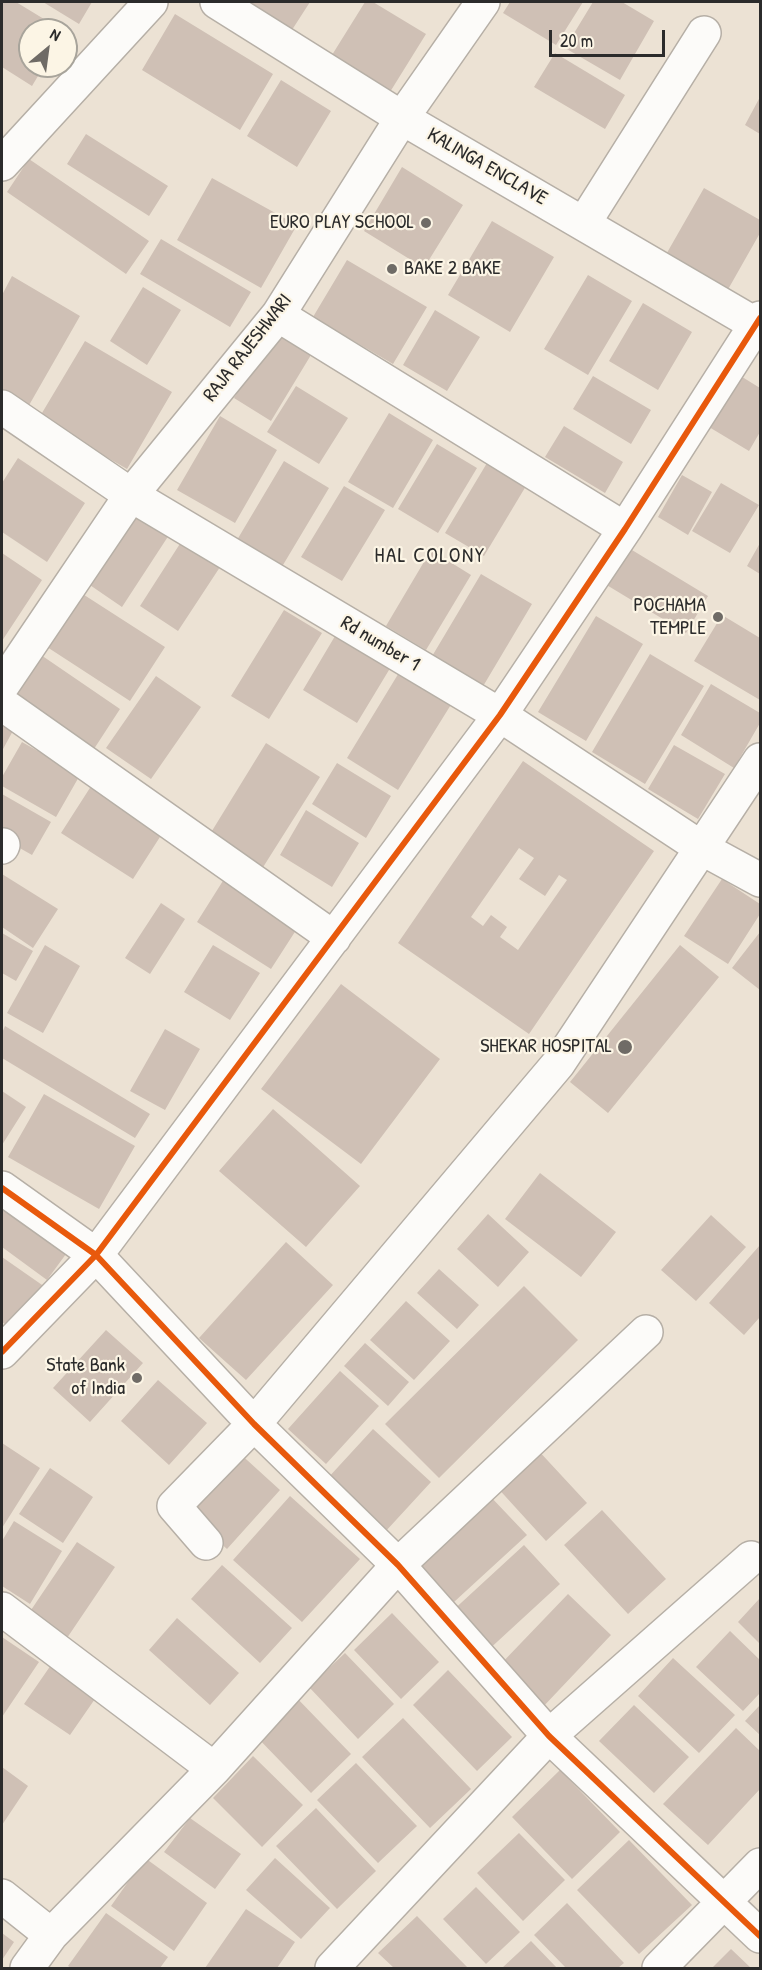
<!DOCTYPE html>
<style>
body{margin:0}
#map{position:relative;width:762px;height:1970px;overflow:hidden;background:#ece2d4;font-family:"Patrick Hand",sans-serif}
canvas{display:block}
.frame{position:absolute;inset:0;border:3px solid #2b2b2b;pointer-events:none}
.north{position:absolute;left:18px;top:18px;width:60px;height:60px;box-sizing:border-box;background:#fcf5e5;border:2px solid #a8a49b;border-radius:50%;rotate:29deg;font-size:16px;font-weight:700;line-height:24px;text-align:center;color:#2b2b2b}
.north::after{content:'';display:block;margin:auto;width:21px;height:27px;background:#6f6b66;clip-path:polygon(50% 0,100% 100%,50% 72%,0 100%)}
.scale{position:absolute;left:549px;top:30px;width:116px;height:27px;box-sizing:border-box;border:3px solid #2b2b2b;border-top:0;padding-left:8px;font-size:18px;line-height:21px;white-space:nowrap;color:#2b2b2b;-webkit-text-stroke:4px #fcf5e5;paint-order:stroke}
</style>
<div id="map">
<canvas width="762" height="1970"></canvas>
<div class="frame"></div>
<div class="north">N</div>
<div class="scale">20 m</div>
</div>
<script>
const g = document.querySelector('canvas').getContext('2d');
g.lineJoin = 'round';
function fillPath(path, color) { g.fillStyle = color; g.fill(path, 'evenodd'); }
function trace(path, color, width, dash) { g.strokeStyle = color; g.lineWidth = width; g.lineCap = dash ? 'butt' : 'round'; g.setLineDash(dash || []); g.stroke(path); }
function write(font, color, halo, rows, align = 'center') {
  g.font = font + ' "Patrick Hand",sans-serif'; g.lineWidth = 4.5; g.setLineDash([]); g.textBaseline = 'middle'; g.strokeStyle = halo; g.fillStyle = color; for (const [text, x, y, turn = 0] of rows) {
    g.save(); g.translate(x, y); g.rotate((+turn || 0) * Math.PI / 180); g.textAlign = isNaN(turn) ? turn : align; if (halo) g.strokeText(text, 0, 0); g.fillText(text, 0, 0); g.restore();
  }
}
fillPath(new Path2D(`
 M 2,2 L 16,2 L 62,30 L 30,30 L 30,66 L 44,66 L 32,86 L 2,67 Z
 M 43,2 L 92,2 L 79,24 Z
 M 239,2 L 310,2 L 290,33 Z
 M 365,2 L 373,2 L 426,34 L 390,92 L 332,55 Z
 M 510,2 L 583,2 L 556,45 L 503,13 Z
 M 593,2 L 622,2 L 654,21 L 620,80 L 565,48 Z
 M 175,14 L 273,74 L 240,130 L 142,70 Z
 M 555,53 L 625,95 L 605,129 L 534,87 Z
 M 281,80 L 331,111 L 297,167 L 247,136 Z
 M 760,97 L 760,134 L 745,125 Z
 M 86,134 L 168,186 L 149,216 L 67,164 Z
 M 29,159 L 149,241 L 126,274 L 7,192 Z
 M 402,167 L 463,205 L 424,268 L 364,231 Z
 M 212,178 L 297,225 L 261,288 L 177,240 Z
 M 704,188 L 760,220 L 760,233 L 722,300 L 660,265 Z
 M 492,221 L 554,257 L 510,332 L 448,295 Z
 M 161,239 L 251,292 L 230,327 L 140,274 Z
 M 347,260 L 427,307 L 393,364 L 313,317 Z
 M 588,275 L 632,301 L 588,375 L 544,349 Z
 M 12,276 L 80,316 L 28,407 L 2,392 L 2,295 Z
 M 143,287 L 181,310 L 147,365 L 110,341 Z
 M 643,303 L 692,332 L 658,390 L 609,361 Z
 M 435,310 L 480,337 L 447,391 L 403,365 Z
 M 277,327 L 314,350 L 271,421 L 234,398 Z
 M 85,341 L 172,392 L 127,469 L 39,418 Z
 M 739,375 L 760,388 L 760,432 L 749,451 L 709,427 Z
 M 593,376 L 651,410 L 631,444 L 573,409 Z
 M 296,386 L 348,418 L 319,464 L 267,432 Z
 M 389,413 L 433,440 L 393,508 L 348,482 Z
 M 220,416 L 277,450 L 235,523 L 177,490 Z
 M 564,426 L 623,462 L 605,493 L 545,457 Z
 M 437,444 L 477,468 L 438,533 L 398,509 Z
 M 18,458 L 85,503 L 47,562 L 2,532 L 2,483 Z
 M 284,461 L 329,488 L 280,570 L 237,540 Z
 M 487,463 L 526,486 L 484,556 L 445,533 Z
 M 682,475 L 712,492 L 688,535 L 658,517 Z
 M 721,483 L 759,505 L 730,553 L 692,531 Z
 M 344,486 L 385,510 L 342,581 L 301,557 Z
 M 131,510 L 169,535 L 122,607 L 84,581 Z
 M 183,539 L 222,564 L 178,631 L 140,606 Z
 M 760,543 L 760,574 L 747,566 Z
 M 627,547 L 708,596 L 686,633 L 605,584 Z
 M 431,550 L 471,575 L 426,650 L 386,626 Z
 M 2,553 L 42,580 L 2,641 Z
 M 481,574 L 532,604 L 482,688 L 431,658 Z
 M 78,591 L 165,647 L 130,701 L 44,645 Z
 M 284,610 L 322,633 L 269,719 L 231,696 Z
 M 722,615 L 760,638 L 760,700 L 694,661 Z
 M 596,616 L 643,644 L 586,741 L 538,712 Z
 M 338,631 L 392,665 L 357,723 L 303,690 Z
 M 650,654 L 704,686 L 645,784 L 592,752 Z
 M 41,655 L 120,709 L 92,752 L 12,698 Z
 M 400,671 L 452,703 L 398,790 L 347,758 Z
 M 156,676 L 201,707 L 151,779 L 106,748 Z
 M 711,684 L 760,713 L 760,723 L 734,768 L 681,735 Z
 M 2,720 L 15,727 L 2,751 Z
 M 22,742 L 80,775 L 56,817 L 2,786 L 2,777 Z
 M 266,743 L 320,777 L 260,872 L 207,839 Z
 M 674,745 L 725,774 L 698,819 L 648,789 Z
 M 523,761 L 654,851 L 529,1034 L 398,943 ZM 519,848 L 534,858 L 519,879 L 545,896 L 559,875 L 567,880 L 518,950 L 500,937 L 507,927 L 491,915 L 483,926 L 471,917 Z
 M 337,763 L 391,796 L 366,838 L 312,804 Z
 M 95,780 L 167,826 L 133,879 L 61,833 Z
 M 2,794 L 51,822 L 32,855 L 2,838 Z
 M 306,810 L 359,843 L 332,887 L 280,855 Z
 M 2,874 L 58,909 L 33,948 L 2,927 Z
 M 226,876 L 300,924 L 271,969 L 197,922 Z
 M 722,879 L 760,904 L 760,914 L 728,964 L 684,936 Z
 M 161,903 L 185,919 L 150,974 L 125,958 Z
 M 760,932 L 760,990 L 732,968 Z
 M 2,933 L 33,951 L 16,981 L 2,973 Z
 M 45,945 L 80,966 L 43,1033 L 7,1013 Z
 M 213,945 L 260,973 L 230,1020 L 184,992 Z
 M 680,945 L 719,977 L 608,1113 L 570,1082 Z
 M 341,984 L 440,1059 L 361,1164 L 261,1089 Z
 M 5,1026 L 150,1114 L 135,1138 L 2,1058 L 2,1033 Z
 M 165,1029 L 200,1049 L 165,1110 L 130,1091 Z
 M 2,1091 L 26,1107 L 2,1145 Z
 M 44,1094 L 135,1146 L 99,1209 L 8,1157 Z
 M 273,1109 L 360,1186 L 306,1247 L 219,1171 Z
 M 540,1173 L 616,1232 L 581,1277 L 505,1219 Z
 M 2,1207 L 66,1254 L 47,1280 L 2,1247 Z
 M 488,1214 L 529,1252 L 498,1287 L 457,1249 Z
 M 711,1215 L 746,1247 L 696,1301 L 661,1270 Z
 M 286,1242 L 333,1285 L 246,1380 L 199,1338 Z
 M 760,1245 L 760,1317 L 744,1335 L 709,1303 Z
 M 2,1257 L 45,1287 L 15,1331 L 2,1322 Z
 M 439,1269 L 479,1305 L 457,1329 L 417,1293 Z
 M 524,1286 L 578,1340 L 439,1478 L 385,1424 Z
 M 406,1301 L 450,1341 L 414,1380 L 370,1340 Z
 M 106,1330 L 143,1363 L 90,1422 L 53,1388 Z
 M 365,1343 L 409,1382 L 388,1406 L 344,1366 Z
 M 340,1371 L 379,1406 L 326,1464 L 288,1429 Z
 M 158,1380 L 207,1423 L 169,1465 L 121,1421 Z
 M 373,1429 L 431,1482 L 385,1532 L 327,1479 Z
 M 2,1443 L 40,1468 L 2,1528 Z
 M 536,1448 L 587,1503 L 546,1541 L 495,1485 Z
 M 236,1450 L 280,1490 L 227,1549 L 182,1508 Z
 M 50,1468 L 93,1497 L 63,1543 L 19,1514 Z
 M 489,1495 L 527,1535 L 454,1602 L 416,1562 Z
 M 290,1496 L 360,1559 L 302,1622 L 233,1560 Z
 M 602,1510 L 666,1579 L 628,1614 L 564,1545 Z
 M 14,1521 L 62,1551 L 30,1604 L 2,1586 L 2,1541 Z
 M 77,1542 L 115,1567 L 67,1638 L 29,1613 Z
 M 524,1545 L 560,1584 L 485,1653 L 449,1614 Z
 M 222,1565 L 292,1628 L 260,1663 L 191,1599 Z
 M 568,1594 L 611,1635 L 541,1709 L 497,1668 Z
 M 760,1598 L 760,1644 L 738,1622 Z
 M 392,1613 L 439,1662 L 401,1699 L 354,1650 Z
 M 177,1618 L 239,1673 L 210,1705 L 149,1650 Z
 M 730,1631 L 760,1660 L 760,1693 L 743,1711 L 696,1667 Z
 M 2,1637 L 39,1662 L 2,1717 Z
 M 345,1653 L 394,1704 L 358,1739 L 309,1687 Z
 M 673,1658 L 735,1715 L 699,1753 L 638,1696 Z
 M 51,1665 L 97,1696 L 70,1735 L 24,1704 Z
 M 448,1670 L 512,1737 L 477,1771 L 413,1705 Z
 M 293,1694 L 351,1754 L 311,1793 L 253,1733 Z
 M 634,1705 L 689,1757 L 654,1793 L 599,1741 Z
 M 760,1705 L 760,1735 L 745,1721 Z
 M 403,1718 L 471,1789 L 430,1828 L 362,1757 Z
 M 736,1728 L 760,1751 L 760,1789 L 708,1845 L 663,1804 Z
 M 253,1756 L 303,1805 L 262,1847 L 213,1798 Z
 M 356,1763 L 417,1826 L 378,1863 L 317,1800 Z
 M 2,1767 L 28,1786 L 2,1825 Z
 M 560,1770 L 620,1832 L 572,1879 L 512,1817 Z
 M 316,1808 L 376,1871 L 337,1909 L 276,1846 Z
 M 190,1818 L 241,1854 L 215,1889 L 164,1852 Z
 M 519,1833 L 565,1880 L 523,1921 L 477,1873 Z
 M 629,1840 L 692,1905 L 639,1954 L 577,1890 Z
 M 145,1858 L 207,1903 L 174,1951 L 111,1906 Z
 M 275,1858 L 330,1908 L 301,1939 L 246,1890 Z
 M 476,1887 L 520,1932 L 486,1964 L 443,1919 Z
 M 567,1903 L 624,1963 L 618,1968 L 566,1968 L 534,1935 Z
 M 246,1909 L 295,1942 L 277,1968 L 205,1968 Z
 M 106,1913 L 168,1957 L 160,1968 L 71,1968 L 68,1966 Z
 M 417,1916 L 468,1968 L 394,1968 L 378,1953 Z
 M 2,1933 L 14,1942 L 2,1960 Z
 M 531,1941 L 557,1968 L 502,1968 Z
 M 731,1949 L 751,1968 L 712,1968 Z`), '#cfc0b5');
const minor = new Path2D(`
 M 217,2 L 402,118 L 760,327
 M 2,164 L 151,2
 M 584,223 L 704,33
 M 278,315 L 625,529
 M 2,407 L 131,495 L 500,715 L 703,849 L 760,880
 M 2,686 L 131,495 L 278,315 L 402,118 L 483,2
 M 2,704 L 334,938
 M 2,847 L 3,845
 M 2,1188 L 96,1255 L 254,1424 L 398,1565 L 549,1736 L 760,1936
 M 2,1352 L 96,1255 L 500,715 L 625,529 L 760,318
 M 206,1543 L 174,1506 L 254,1424 L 558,1064 L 760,760
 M 2,1609 L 214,1769
 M 2,1896 L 51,1935
 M 27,1968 L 51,1935 L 214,1769 L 398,1565 L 646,1332
 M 332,1968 L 549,1736 L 751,1558
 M 659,1968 L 760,1865`);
trace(minor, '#b6afa6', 36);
trace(minor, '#fcfbf9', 33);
trace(new Path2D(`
 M 2,1188 L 96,1255 L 254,1424 L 398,1565 L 549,1736 L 760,1936
 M 2,1352 L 96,1255 L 500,715 L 625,529 L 760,318`), '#e8590c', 6);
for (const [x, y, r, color] of [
 [426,223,6,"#6f6b66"],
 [392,269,6,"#6f6b66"],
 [718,617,6,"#6f6b66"],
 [625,1047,8,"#6f6b66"],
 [137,1378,6,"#6f6b66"]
]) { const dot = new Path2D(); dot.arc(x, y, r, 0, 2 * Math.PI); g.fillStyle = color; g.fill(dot); trace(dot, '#fcf5e5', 2); }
write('20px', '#2b2b2b', '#fcf5e5', [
 ["KALINGA ENCLAVE",487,167,30],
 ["RAJA RAJESHWARI",248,348,-52],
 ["Rd number 1",380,644,31]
]);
write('20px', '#2b2b2b', '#fcf5e5', [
 ["EURO PLAY SCHOOL",414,223],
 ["BAKE 2 BAKE",404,269,"left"],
 ["POCHAMA",706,606],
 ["TEMPLE",706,629],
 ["SHEKAR HOSPITAL",612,1047],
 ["State Bank",125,1366],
 ["of India",125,1389]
], 'right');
g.letterSpacing = '1.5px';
write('21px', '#2b2b2b', '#fcf5e5', [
 ["HAL COLONY",430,556]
]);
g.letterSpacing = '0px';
</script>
